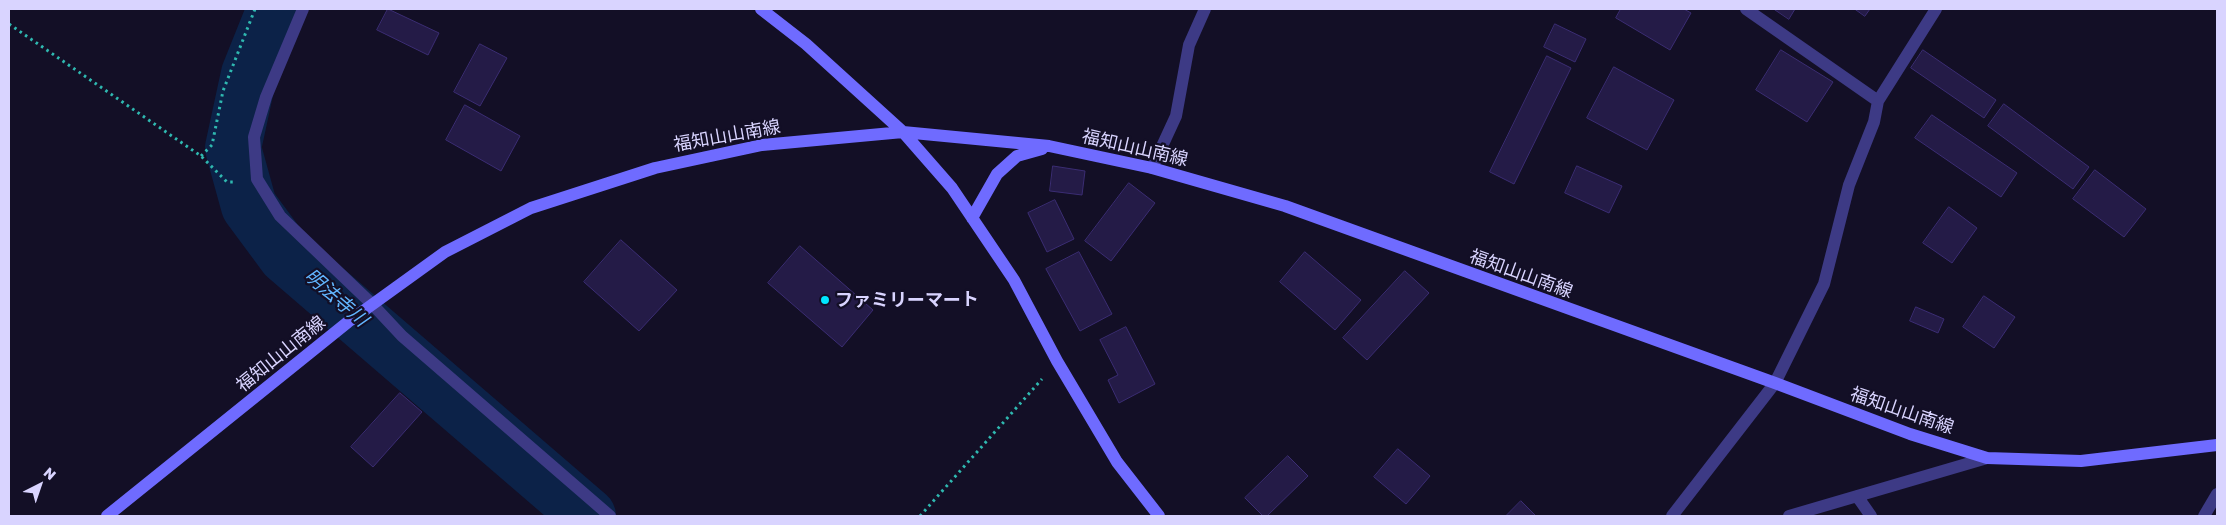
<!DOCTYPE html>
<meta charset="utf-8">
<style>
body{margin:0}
#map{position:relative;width:2226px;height:525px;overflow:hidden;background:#130f26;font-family:"Golos Text",sans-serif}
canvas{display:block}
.frame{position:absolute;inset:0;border:10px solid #d9d4ff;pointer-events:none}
.north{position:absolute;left:15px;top:460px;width:50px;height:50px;-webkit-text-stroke:4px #130f26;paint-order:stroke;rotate:41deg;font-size:14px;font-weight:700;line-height:20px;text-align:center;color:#d9d4ff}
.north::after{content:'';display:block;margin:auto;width:18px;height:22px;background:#d9d4ff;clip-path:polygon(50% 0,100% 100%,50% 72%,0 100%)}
</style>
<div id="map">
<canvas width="2226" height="525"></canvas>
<div class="frame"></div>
<div class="north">N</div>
</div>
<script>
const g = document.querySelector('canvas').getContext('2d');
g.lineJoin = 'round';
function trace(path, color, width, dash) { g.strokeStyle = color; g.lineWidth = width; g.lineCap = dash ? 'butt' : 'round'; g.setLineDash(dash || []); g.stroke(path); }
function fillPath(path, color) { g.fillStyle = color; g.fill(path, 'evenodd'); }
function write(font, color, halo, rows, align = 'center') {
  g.font = font + ' "Golos Text","Noto Sans JP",sans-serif'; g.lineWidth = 4.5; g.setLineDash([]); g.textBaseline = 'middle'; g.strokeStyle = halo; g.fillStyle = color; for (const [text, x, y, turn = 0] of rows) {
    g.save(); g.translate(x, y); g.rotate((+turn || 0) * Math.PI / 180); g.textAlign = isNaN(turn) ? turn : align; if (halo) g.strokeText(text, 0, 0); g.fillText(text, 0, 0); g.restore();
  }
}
trace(new Path2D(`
 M 275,9 L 249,74 L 233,148 L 249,206 L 286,256 L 588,516`), '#0c2248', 56);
const building = new Path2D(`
 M 388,9 L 439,33 L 428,55 L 377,30 Z
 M 1621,9 L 1684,9 L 1691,13 L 1670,50 L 1616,18 Z
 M 1774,9 L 1795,9 L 1789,19 Z
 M 1855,9 L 1870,9 L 1865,16 Z
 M 1555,24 L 1586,39 L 1575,62 L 1544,47 Z
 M 480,44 L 507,58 L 480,106 L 454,92 Z
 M 1781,50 L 1833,82 L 1807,122 L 1756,90 Z
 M 1923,50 L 1996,100 L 1984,118 L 1911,68 Z
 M 1547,56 L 1571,68 L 1514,184 L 1490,172 Z
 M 1614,67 L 1674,100 L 1647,150 L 1587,118 Z
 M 2004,104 L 2089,167 L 2073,189 L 1988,126 Z
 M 465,105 L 520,136 L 501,171 L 446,140 Z
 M 1932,115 L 2017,173 L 2001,197 L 1915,138 Z
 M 1053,166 L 1085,171 L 1082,195 L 1050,191 Z
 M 1577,166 L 1622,186 L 1609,213 L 1565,193 Z
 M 2095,170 L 2146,209 L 2124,237 L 2073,199 Z
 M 1129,183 L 1155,203 L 1111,261 L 1085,241 Z
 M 1055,200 L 1074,239 L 1047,252 L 1028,213 Z
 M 1949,207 L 1977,228 L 1952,263 L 1923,243 Z
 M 621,240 L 677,290 L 639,331 L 584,282 Z
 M 800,246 L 873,310 L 842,347 L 768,283 Z
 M 1079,252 L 1112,314 L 1080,331 L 1046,269 Z
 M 1305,252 L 1361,300 L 1335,330 L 1280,282 Z
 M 1405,271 L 1429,293 L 1367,360 L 1343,338 Z
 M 1984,296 L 2015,317 L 1994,348 L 1963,327 Z
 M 1916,307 L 1944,319 L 1938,333 L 1910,321 Z
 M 1126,327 L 1155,384 L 1119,403 L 1108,380 L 1118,375 L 1100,340 Z
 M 400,393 L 422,412 L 373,467 L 351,447 Z
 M 1398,449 L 1430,476 L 1406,504 L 1374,477 Z
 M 1288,456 L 1308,476 L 1267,516 L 1263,516 L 1245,498 Z
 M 1521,501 L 1536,516 L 1506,516 Z`);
fillPath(building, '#241b47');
trace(building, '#3b2d73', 1);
trace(new Path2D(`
 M 9,24 L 201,156 L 227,182 L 236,182
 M 201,156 L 212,145 L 223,91 L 255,9
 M 920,516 L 1042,379`), '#2fb8b0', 3, [2.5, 4]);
trace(new Path2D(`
 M 303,9 L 266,97 L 254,137 L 257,179 L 280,216 L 373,305 L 402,336 L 610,516
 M 1746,9 L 1878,101
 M 1152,168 L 1176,116 L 1189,45 L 1205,9
 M 1857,496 L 1871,516
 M 1672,516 L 1775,383 L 1824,284 L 1849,185 L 1874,122 L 1878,101 L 1936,9
 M 1789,516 L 1987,458
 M 2204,516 L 2217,494`), '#3d3a85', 12);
trace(new Path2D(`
 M 761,9 L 806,44 L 903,132 L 952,188 L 1014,280 L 1057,361 L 1117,462 L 1159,516
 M 972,218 L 997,174 L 1017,156 L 1042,149
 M 107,516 L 348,322 L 445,252 L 531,208 L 655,168 L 762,145 L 903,132 L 1049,146 L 1152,168 L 1285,206 L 1775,383 L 1910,434 L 1987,458 L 2081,461 L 2217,445`), '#6f6bff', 12);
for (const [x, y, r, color] of [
 [825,300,5,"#00e5ff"]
]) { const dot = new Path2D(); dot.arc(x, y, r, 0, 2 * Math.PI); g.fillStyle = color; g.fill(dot); trace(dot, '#130f26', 2); }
write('18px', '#d9d4ff', '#130f26', [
 ["福知山山南線",727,136,-10],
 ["福知山山南線",1135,148,13],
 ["福知山山南線",1521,274,20],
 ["福知山山南線",281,354,-39],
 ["福知山山南線",1902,411,19]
]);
write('bold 18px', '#d9d4ff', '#130f26', [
 ["ファミリーマート",835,300]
], 'left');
write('italic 19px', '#62b6ff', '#130f26', [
 ["明法寺川",336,298,41]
]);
</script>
